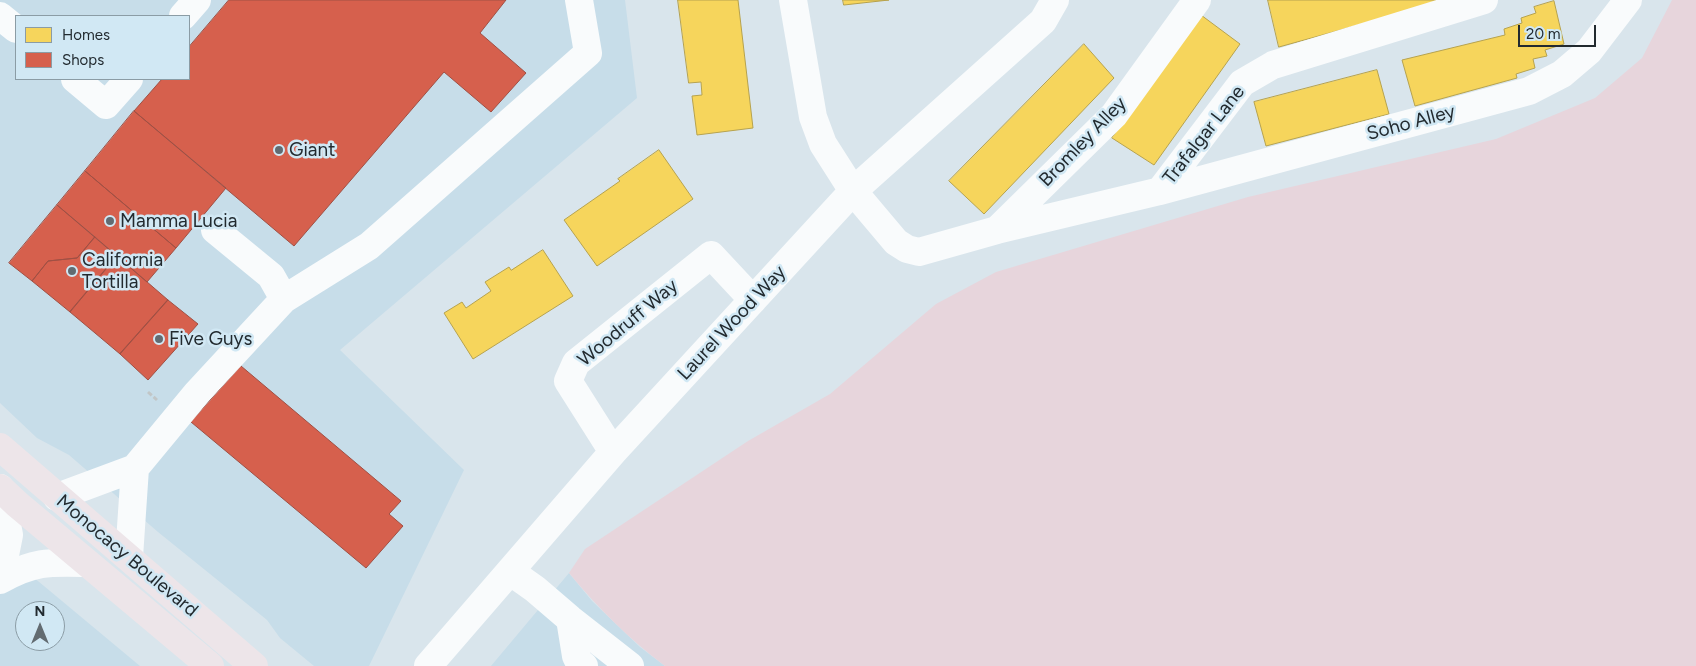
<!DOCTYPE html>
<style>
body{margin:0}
#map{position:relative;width:1696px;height:666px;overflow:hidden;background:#d9e5ec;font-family:Figtree,sans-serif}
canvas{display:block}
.legend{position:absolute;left:15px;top:15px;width:175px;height:65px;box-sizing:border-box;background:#d1e8f4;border:1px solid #8b9ca5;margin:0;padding:6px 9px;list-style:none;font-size:15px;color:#222a2f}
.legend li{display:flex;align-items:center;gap:10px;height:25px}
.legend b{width:25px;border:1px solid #8b9ca5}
.north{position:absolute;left:15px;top:601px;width:50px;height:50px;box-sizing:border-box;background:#d1e8f4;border:1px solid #8b9ca5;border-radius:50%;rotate:0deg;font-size:14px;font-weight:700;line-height:20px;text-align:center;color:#222a2f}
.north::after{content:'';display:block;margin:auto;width:18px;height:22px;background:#626b71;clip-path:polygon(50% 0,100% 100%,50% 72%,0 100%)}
.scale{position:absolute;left:1518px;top:25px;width:78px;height:22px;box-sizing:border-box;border:2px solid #222a2f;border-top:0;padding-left:6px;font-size:15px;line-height:18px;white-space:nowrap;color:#222a2f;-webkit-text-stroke:4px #d1e8f4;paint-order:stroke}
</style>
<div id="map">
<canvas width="1696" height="666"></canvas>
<ul class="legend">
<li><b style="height:14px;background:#f6d55c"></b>Homes</li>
<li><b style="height:14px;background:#d6604d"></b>Shops</li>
</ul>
<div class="north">N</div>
<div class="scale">20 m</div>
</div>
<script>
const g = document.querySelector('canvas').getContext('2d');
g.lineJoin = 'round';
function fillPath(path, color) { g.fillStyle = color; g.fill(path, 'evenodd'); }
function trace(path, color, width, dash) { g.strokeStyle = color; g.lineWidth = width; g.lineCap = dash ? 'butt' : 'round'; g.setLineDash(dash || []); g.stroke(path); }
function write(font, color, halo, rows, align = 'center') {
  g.font = font + ' Figtree,sans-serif'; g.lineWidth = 5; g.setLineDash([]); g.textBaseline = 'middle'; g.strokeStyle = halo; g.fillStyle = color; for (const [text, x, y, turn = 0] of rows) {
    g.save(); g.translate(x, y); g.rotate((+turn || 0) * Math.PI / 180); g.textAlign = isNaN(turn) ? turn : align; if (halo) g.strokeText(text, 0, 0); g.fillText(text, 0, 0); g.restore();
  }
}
fillPath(new Path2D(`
 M 0,0 L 625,0 L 637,98 L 340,350 L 464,470 L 369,666 L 314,666 L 280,638 L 267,620 L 158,532 L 69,455 L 37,438 L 0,403 ZM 16,16 L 189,16 L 189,79 L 16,79 Z
 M 0,550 L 44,586 L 140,666 L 0,666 ZM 25,611 L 55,611 L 55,641 L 25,641 Z
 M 569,573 L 592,601 L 640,647 L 665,666 L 491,666 Z`), '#c7dde9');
fillPath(new Path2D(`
 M 1672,0 L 1696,0 L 1696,666 L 665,666 C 629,639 598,608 569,573 L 585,549 L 748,441 L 830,394 L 936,304 L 996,272 L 1248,197 L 1496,139 L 1595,98 L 1642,58 Z`), '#e7d5dc');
const homes = new Path2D(`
 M 678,0 L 738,0 L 753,128 L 697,135 L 692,96 L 702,95 L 701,82 L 689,83 Z
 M 843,0 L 889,0 L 844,5 Z
 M 1268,0 L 1449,0 L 1279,47 Z
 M 1554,1 L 1564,44 L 1545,50 L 1547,56 L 1533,59 L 1535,68 L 1516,74 L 1517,78 L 1415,106 L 1402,60 L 1505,35 L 1504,29 L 1522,23 L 1521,18 L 1536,13 L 1534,7 Z
 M 1201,15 L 1240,44 L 1154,165 L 1112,138 Z
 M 1084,44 L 1114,78 L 984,214 L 949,181 Z
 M 1377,70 L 1389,114 L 1266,146 L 1254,102 Z
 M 659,150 L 693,199 L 597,266 L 564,220 L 620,181 L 618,179 Z
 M 543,250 L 573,296 L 473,359 L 444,313 L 462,302 L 466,308 L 491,291 L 485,282 L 509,267 L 511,270 Z`);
fillPath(homes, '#f6d55c');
trace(homes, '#b6a24e', 1);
const shops = new Path2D(`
 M 229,0 L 506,0 L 480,33 L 526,73 L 491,112 L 444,72 L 294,246 L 134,111 L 162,79 L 189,79 L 189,47 Z
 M 134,111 L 226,188 L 176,248 L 85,171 Z
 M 85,171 L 176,248 L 147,282 L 57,205 Z
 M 57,205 L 95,237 L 77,258 L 48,261 L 32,281 L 9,263 Z
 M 95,237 L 117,256 L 70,312 L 32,281 L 48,261 L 77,258 Z
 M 117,256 L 168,300 L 120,354 L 70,312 Z
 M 168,300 L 198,324 L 148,380 L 120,354 Z
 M 241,366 L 401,501 L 389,514 L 403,526 L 366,568 L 191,422 Z`);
fillPath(shops, '#d6604d');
trace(shops, '#a05044', 1);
trace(new Path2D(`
 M 148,392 L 157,400`), '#c1c6c7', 3, [5, 2.5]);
trace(new Path2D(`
 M 793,0 L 813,117 L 823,144 L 853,191 L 896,242 L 907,249 L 919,252 L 997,230 L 1160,191 L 1242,83 L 1273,65 L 1484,0
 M 0,16 L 16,29
 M 183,16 L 197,0
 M 75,79 L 106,105 L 129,79
 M 1160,191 L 1529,91 L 1562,74 L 1589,51 L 1628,0
 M 997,230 L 1114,115 L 1197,0
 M 284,299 L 369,246 L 588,53 L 579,0
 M 613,452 L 568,381 L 576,363 L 711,255 L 753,300
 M 135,468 L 197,393 L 284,299 L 271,276 L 215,230
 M 0,488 L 9,535 L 0,580
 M 57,497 L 135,468 L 129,557
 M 511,572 L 535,589 L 570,619 L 630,666
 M 0,580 C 34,561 49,562 86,563
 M 570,619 L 576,656 L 579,662 L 584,666
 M 428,666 L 613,452 L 853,191 L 1043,21 L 1055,0`), '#f9fbfc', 28);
trace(new Path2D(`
 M 0,447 L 254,666
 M 0,488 L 17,504 L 210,666`), '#ede5e9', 28);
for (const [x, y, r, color] of [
 [279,150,5,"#626b71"],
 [110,221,5,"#626b71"],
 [72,271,5,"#626b71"],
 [159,339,5,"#626b71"]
]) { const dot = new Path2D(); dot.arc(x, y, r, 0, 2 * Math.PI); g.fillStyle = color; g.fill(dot); trace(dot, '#d1e8f4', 2); }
write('19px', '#222a2f', '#d1e8f4', [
 ["Soho Alley",1411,123,-15],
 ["Trafalgar Lane",1204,135,-52],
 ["Bromley Alley",1083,142,-46],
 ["Woodruff Way",628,323,-40],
 ["Laurel Wood Way",732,323,-47],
 ["Monocacy Boulevard",127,556,40]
]);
write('19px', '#222a2f', '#d1e8f4', [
 ["Giant",289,150],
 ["Mamma Lucia",120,221],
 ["California",82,260],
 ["Tortilla",82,282],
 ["Five Guys",169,339]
], 'left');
</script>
